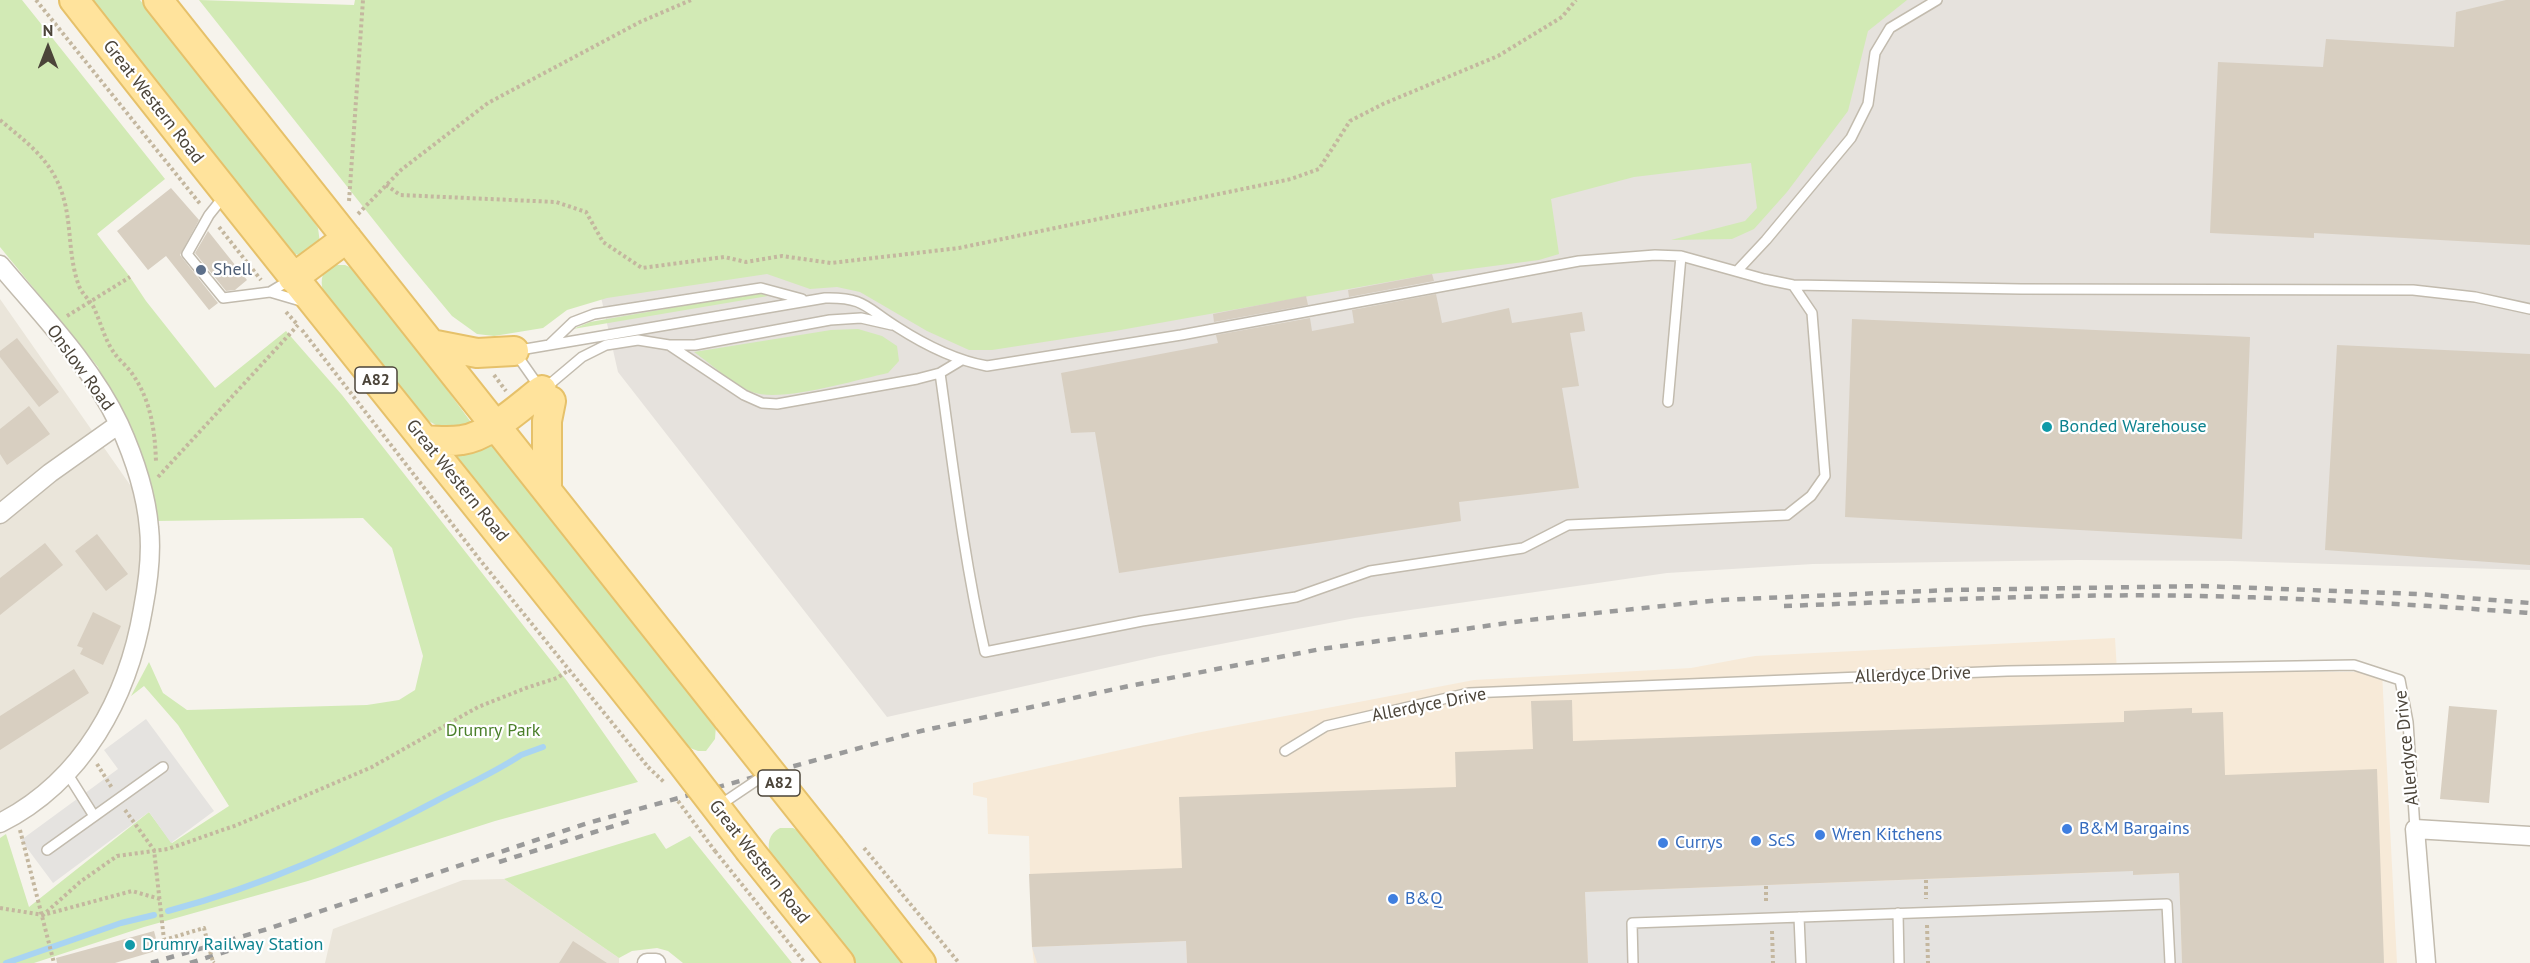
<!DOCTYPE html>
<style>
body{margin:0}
#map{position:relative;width:2530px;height:963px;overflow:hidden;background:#f6f3ec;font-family:"PT Sans",sans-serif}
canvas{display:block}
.north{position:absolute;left:18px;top:18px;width:60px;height:60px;-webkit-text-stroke:4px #fff;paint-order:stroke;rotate:0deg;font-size:16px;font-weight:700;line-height:24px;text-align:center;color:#4b4439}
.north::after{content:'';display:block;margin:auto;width:21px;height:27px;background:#4b4439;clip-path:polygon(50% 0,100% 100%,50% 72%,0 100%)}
</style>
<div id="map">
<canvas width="2530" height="963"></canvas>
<div class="north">N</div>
</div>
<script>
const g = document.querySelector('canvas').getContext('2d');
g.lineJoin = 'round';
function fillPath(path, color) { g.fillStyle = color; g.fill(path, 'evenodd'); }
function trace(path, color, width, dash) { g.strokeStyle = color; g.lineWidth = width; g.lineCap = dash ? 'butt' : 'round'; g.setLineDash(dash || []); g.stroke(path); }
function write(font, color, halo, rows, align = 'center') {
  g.font = font + ' "PT Sans",sans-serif'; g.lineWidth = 4.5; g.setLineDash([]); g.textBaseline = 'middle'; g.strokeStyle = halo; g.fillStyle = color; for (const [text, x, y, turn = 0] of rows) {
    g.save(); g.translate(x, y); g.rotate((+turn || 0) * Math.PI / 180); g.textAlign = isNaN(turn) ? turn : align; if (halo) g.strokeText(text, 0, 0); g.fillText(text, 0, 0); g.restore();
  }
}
fillPath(new Path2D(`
 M 0,299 L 135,492 L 142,530 L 141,565 L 131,623 L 116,678 L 79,759 L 0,816 Z
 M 504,879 L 619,958 L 619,963 L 325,963 L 333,929 L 463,880 Z`), '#eae5da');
fillPath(new Path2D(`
 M 2115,638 L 2117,671 L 2382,672 L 2397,963 L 1034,963 L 1032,947 L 1029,836 L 988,834 L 987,798 L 973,795 L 973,783 L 1196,733 L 1474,680 L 1691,668 L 1755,656 Z`), '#f7ead8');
fillPath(new Path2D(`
 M 1825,0 L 2530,0 L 2530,570 L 2232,561 L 2078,560 L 1813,564 L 1667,573 L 1355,618 L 1159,656 L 887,717 L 618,372 L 601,297 Z`), '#e6e2dd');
fillPath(new Path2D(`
 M 0,0 L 22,0 L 165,179 L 97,234 L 130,277 L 146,301 L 215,388 L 286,331 L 342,395 L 567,681 L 638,782 L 495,821 L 308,881 L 144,927 L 34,963 L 0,963 L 0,838 L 6,834 L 29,907 L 149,812 L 172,843 L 229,806 L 178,725 L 144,686 L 131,696 L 149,662 L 163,693 L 187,710 L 367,705 L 399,700 L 415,690 L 423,656 L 392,548 L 363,518 L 157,521 L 137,458 L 98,367 L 0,247 Z
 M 92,0 L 140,0 L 311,217 L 318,228 L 320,243 L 302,256 L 295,254 L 286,246 Z
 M 199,0 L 354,5 L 355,0 L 1907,0 L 1868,31 L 1848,111 L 1787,192 L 1754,229 L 1732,239 L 1671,240 L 1745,221 L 1757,208 L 1751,163 L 1634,177 L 1551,199 L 1559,254 L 1539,260 L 1432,274 L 1115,331 L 992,350 L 969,350 L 927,331 L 860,292 L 837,287 L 810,289 L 767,274 L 607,298 L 567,310 L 543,328 L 494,336 L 477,334 L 452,316 L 403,257 Z
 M 332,265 L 345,265 L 352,268 L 423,357 L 476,429 L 448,432 L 420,416 L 323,291 C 320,279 322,271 332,265 Z
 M 757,293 L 768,296 L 573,329 L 590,322 Z
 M 858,329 L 882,336 L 897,346 L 899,361 L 888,373 C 855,380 781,403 752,392 C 734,385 711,364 694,352 L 831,330 Z
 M 490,438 L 716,725 L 715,739 L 706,751 L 698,751 L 685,746 L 453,452 Z
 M 780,828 L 793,828 L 799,831 L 905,963 L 854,963 L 771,856 C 766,845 769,833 780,828 Z
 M 655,833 L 666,849 L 690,836 L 792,963 L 683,963 L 668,951 L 657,948 L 632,951 L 619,958 L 504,879 Z`), '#d2eab5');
fillPath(new Path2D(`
 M 146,719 L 214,811 L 171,843 L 149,812 L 53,883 L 21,840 L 118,769 L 104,750 Z
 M 2133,866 L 2134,875 L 2179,873 L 2182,963 L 1588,963 L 1585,892 L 2111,872 Z
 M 1186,941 L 1187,963 L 1037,963 L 1032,947 Z`), '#e5e3e0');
trace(new Path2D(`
 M 168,911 C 263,886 349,847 436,801 C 464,786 494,773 521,755 L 543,747
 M 6,963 L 121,923 L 154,915`), '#a9d4f2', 6);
fillPath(new Path2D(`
 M 2506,0 L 2530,0 L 2530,245 L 2314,233 L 2314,238 L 2210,233 L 2218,62 L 2323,67 L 2326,39 L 2454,47 L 2456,12 Z
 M 171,188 L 199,220 L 180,255 L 218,303 L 209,310 L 166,256 L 148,270 L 117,231 Z
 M 208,231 L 247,280 L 235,290 L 226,291 L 195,253 Z
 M 1432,274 L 1434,281 L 1349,297 L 1348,290 Z
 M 1436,294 L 1442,323 L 1509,308 L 1512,323 L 1582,312 L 1585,331 L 1570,333 L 1579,386 L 1562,388 L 1579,488 L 1459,502 L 1461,521 L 1119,573 L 1095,432 L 1071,433 L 1061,373 L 1218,343 L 1216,335 L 1310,318 L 1312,331 L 1354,323 L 1352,310 Z
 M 1306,296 L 1308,305 L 1214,322 L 1213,314 Z
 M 1852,319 L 2250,337 L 2242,539 L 1845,517 Z
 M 17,338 L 59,392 L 39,407 L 0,357 L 0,351 Z
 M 2337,345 L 2530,354 L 2530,565 L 2325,550 Z
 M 29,406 L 50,434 L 7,465 L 0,454 L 0,429 Z
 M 97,534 L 128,574 L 106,591 L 75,551 Z
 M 45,543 L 63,565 L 0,615 L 0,578 Z
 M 93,612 L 121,626 L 103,665 L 80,654 L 83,648 L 77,646 Z
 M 74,669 L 89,693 L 0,750 L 0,716 Z
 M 1572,700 L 1573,741 L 2124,722 L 2124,711 L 2192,708 L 2192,713 L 2223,712 L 2225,775 L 2377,769 L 2384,963 L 2182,963 L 2179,873 L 2133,875 L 2133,871 L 1585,892 L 1588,963 L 1187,963 L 1186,941 L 1032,947 L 1029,874 L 1182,868 L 1179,797 L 1456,787 L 1455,752 L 1533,749 L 1531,701 Z
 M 2449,706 L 2497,710 L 2489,803 L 2440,799 Z
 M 154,931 L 159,950 L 115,963 L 57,963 L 56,958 Z
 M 573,941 L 607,963 L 559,963 Z`), '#d8cfc1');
const service = new Path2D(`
 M 225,195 L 209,215 L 187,254 L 223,298 L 270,292
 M 1737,271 L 1766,240 L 1851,138 L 1868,104 L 1875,53 L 1890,28 L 1937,0
 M 290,280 L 270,292 L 304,302
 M 549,345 L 573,322 L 594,314 L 761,288 L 802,299
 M 669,345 L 695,345 L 830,320 L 861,318 L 892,325
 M 940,373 C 953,466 964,560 985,652 L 1142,621 L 1296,597 L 1370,571 L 1523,548 L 1568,525 L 1787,515 L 1811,496 L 1825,476 L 1812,313 L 1793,285
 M 540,388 L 514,351 L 825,298 C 865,297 866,308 897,327 C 925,345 954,360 987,366 L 1181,335 L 1579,261 L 1655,255 L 1681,256 L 1764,279 L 1793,285 L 2021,289 L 2413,290 L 2475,297 L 2530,309
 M 544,389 L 582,357 L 606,345 L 638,340 L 669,345 L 744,395 L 762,403 L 777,404 L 917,379 L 940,373 L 960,361
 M 1668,402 L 1681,256
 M 1285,751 L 1326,726 L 1469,693 L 2007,671 L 2354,665 L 2400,680 L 2408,722 L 2415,829
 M 67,773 L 94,816
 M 47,850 L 163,767
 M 1898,913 L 1899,963
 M 1799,917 L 1801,963
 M 1633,963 L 1632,923 L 2167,904 L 2170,963`);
const minor = new Path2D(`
 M 0,265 C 42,315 91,365 119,424 C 134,457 146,492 149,528 C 152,555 148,583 143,609 C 128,698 83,781 0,823
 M 0,514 L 50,473 L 119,424
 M 647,963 L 656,963
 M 2426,963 L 2415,829 L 2530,836`);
const primary = new Path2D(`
 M 74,0 C 273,255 478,505 679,759
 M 158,0 L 728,719
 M 293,278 L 347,238
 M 431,344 L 477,353 L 514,351
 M 424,440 C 437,441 450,442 462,440 C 488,437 521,406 542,390
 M 547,488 L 547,421 L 551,401
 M 830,847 L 921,963
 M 750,851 L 840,963`);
trace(service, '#c2bbae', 12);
trace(minor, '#c2bbae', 21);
trace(primary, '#e6c16a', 32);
trace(new Path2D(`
 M 36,0 L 201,205
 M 0,120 C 20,137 41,152 54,175 C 75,212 65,248 79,286 C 82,294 90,300 94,308 C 101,323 105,341 115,354 C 120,361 128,367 133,375 C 151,401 155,431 156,462
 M 386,185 L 400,195 L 556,202 L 586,212 L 603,242 L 642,268 L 724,257 L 746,262 L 782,256 L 831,263 L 959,248 L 1291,179 L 1319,169 L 1350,121 L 1383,104 L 1498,56 L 1562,17 L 1576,0
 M 349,201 L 363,0
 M 358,214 L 401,170 L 488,103 L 640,22 L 691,0
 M 219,227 L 261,280
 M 286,312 L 297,324
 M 67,316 L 130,277
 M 302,330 L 480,560 L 648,767
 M 494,375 L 506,391
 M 158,477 L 298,325
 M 97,764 L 112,788
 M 125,810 L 154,850 L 164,940
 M 20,830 L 54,963
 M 864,848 L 959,963
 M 715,851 L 805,963
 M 1926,880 L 1926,899
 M 1766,886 L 1766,904
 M 160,899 L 132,891 L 43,915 L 80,882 L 117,856 L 168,849 L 237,825 L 372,767 L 478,707 L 526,688 L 557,678 L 569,670
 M 0,908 L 43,915
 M 1927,925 L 1928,963
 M 1772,931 L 1773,963
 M 170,951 L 164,940 L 204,928 L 207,940
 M 213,962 L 214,963`), '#c4b79f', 4, [3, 3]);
trace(service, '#fff', 9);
trace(minor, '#fff', 18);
trace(primary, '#ffe39c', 28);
trace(new Path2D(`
 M 1784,606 C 1922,601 2061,593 2200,596 C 2310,598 2420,605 2530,613
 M 499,862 L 636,819
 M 151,963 L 264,930 L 588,823 L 921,731 L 1129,686 L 1321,649 L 1529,620 L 1720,600 L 1950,590 L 2201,586 L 2418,594 L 2530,603
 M 190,963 L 262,940`), '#9a9a9a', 4.5, [8, 8]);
const serviceBridge = new Path2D(`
 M 720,805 L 766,774`);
const primaryBridge = new Path2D(`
 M 728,719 L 830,847
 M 679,759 L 750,851`);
trace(serviceBridge, '#c2bbae', 12, []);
trace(primaryBridge, '#e6c16a', 32, []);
trace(new Path2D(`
 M 648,767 L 665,783
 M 678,801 L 715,851
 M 207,940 L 213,962`), '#c4b79f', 4, [3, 3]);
trace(serviceBridge, '#fff', 9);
trace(primaryBridge, '#ffe39c', 28);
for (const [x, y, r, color] of [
 [201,270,6,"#5c6f8a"],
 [2047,427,6,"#0f9aa8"],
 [2067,829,6,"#3f7fe0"],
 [1820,835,6,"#3f7fe0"],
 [1756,841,6,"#3f7fe0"],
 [1663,843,6,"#3f7fe0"],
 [1393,899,6,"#3f7fe0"],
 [130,945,6,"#0f9aa8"]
]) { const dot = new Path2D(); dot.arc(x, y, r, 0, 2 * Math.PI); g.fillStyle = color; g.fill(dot); trace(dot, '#fff', 2); }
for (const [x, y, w] of [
 [376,380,42],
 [779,783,42]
]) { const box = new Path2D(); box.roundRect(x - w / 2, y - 13, w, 26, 4.5); g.fillStyle = '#fff'; g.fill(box); trace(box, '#4b4439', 1.5); }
write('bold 16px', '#4b4439', null, [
 ["A82",376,380],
 ["A82",779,783]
]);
write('18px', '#4b4439', '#fff', [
 ["Great Western Road",153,102,52],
 ["Onslow Road",80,368,54],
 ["Great Western Road",457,481,51],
 ["Allerdyce Drive",1913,675,-2],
 ["Allerdyce Drive",1429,705,-11],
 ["Allerdyce Drive",2407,748,-96],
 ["Great Western Road",759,862,52]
]);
write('18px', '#4e5e75', '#fff', [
 ["Shell",213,270]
], 'left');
write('18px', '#0d838f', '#fff', [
 ["Bonded Warehouse",2059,427],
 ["Drumry Railway Station",142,945]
], 'left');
write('18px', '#4a7f2a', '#fff', [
 ["Drumry Park",493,731]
]);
write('18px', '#366cbe', '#fff', [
 ["B&M Bargains",2079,829],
 ["Wren Kitchens",1832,835],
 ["ScS",1768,841],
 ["Currys",1675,843],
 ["B&Q",1405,899]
], 'left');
</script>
